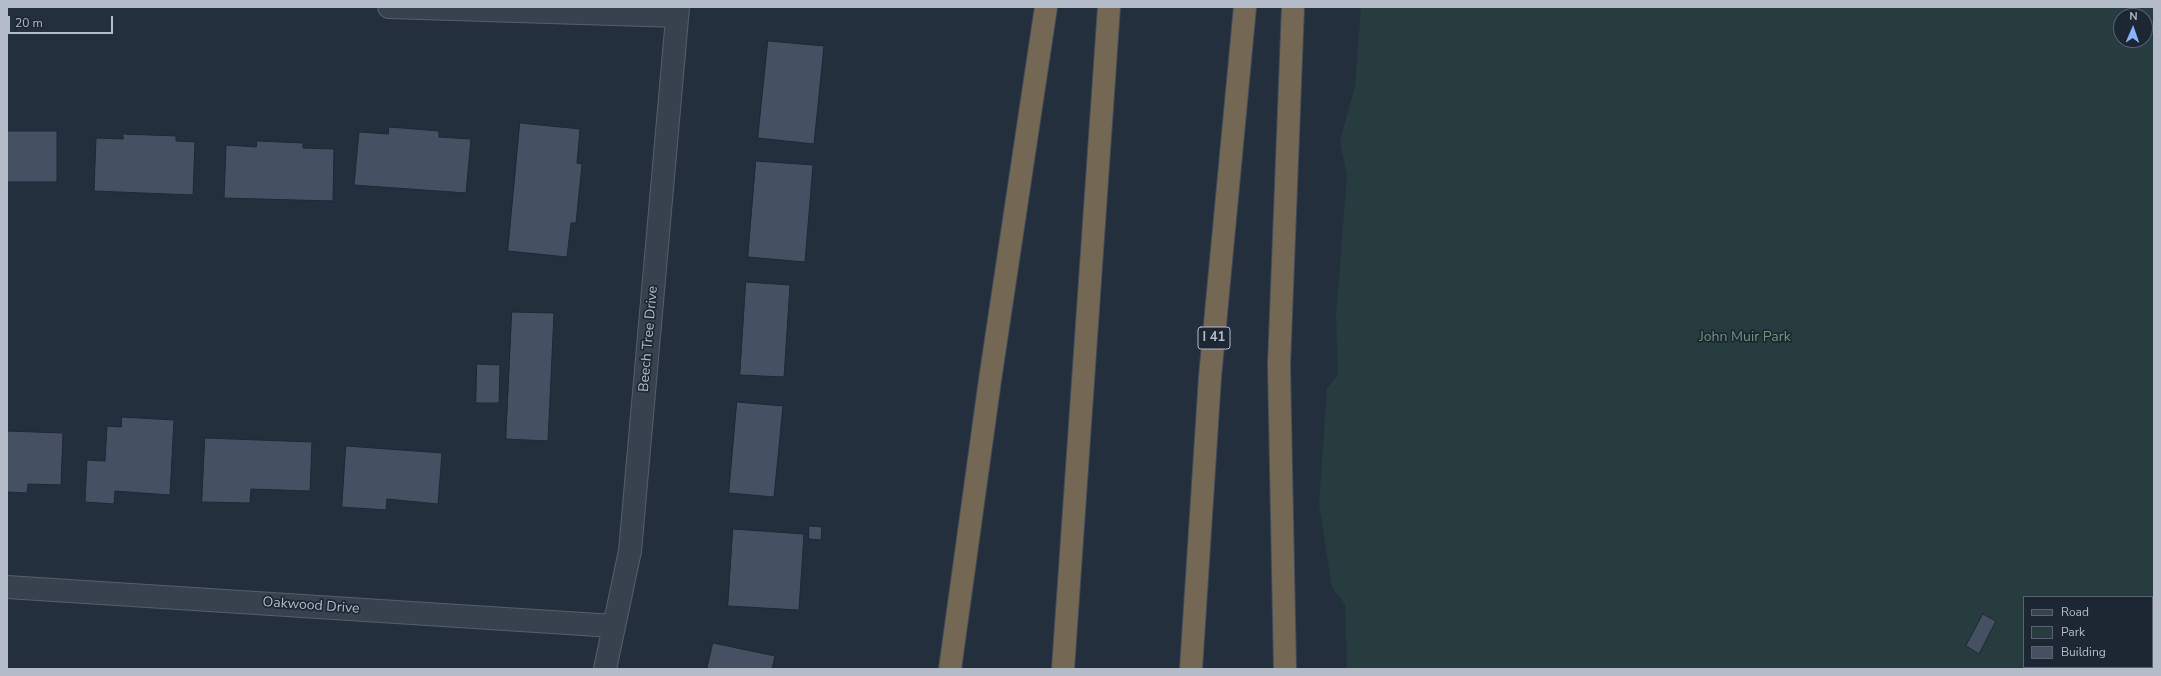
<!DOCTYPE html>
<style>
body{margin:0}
#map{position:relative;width:2161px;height:676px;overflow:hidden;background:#242f3e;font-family:"Nunito Sans",sans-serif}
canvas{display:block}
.frame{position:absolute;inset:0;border:8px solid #b4bcc9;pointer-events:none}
.legend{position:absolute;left:2023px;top:596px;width:130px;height:72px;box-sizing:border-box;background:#1d2633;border:1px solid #59626f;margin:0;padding:5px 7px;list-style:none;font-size:12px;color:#b4bcc9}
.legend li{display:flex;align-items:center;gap:8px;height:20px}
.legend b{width:20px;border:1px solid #59626f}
.north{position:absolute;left:2113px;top:8px;width:40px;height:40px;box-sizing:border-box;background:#1d2633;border:1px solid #59626f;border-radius:50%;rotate:2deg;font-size:11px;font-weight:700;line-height:16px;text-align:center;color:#b4bcc9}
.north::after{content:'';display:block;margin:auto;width:14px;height:18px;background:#8ab4f8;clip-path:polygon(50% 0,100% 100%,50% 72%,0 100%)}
.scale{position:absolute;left:8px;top:16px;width:105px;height:18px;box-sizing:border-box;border:2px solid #b4bcc9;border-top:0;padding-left:5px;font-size:12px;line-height:14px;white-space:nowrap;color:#b4bcc9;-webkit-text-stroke:3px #1d2633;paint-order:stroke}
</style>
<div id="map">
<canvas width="2161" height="676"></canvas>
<div class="frame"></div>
<ul class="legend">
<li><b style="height:5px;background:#38414e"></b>Road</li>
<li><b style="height:11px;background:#263c3f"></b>Park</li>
<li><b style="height:11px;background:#455162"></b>Building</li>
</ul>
<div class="north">N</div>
<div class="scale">20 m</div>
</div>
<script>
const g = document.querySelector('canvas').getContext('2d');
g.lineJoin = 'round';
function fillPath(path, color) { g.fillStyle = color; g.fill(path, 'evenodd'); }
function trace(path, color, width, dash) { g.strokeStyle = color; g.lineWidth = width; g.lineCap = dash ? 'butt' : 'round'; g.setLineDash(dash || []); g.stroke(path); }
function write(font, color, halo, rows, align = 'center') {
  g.font = font + ' "Nunito Sans",sans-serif'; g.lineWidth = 3.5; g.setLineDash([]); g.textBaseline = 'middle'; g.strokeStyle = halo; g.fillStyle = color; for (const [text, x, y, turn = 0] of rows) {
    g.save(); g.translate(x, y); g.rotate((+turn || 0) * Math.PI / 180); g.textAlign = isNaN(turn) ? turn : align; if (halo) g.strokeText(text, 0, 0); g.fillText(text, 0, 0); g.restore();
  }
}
fillPath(new Path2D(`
 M 1361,7 L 2154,7 L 2154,669 L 1347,669 L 1345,604 L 1332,588 L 1319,504 L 1327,388 L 1338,375 L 1336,316 L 1347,176 L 1340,141 L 1355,86 ZM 2121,16 L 2145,16 L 2145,40 L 2121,40 ZM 2024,597 L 2152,597 L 2152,667 L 2024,667 Z`), '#263c3f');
const building = new Path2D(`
 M 768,41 L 824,46 L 814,144 L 758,138 Z
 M 520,123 L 580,129 L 577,163 L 582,164 L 576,223 L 571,223 L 567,257 L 508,251 Z
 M 389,127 L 439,131 L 439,137 L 471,139 L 466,193 L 354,185 L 359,132 L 388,134 Z
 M 7,131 L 57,131 L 57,182 L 7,182 Z
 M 123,134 L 176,136 L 176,141 L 195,142 L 193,195 L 94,191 L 96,138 L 123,139 Z
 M 257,141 L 303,143 L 303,148 L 334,149 L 333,201 L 224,198 L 226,145 L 256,147 Z
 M 756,161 L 813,165 L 805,262 L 748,257 Z
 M 746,282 L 790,285 L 784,377 L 740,375 Z
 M 512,312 L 554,313 L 548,441 L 506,439 Z
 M 477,364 L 500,365 L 499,403 L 476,403 Z
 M 737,402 L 783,406 L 774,497 L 729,493 Z
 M 122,417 L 174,420 L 170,495 L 115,491 L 114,504 L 85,502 L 87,460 L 105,461 L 107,426 L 121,427 Z
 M 7,431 L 63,433 L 61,485 L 28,484 L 27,493 L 7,492 Z
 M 205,438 L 312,442 L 310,491 L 251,489 L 250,503 L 202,502 Z
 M 346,446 L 442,453 L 438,504 L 387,499 L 386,510 L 342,507 Z
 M 809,526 L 822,527 L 821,540 L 809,539 Z
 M 733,529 L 804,534 L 799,610 L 728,606 Z
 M 1983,614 L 1996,621 L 1979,654 L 1966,646 Z
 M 713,643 L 775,656 L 772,669 L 707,669 Z`);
fillPath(building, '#455162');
trace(building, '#1f2835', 1);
const minor = new Path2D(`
 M 389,7 L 677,16
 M 7,587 L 614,626
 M 605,669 L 630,551 L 678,7`);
const highway = new Path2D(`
 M 950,669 L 990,380 L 1046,7
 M 1063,669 L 1109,7
 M 1191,669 L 1210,377 L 1245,7
 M 1285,669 L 1279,365 L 1293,7`);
trace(minor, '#565f6c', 24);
trace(highway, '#434c59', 24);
trace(minor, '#38414e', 22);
trace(highway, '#746855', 22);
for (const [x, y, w] of [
 [1214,338,32]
]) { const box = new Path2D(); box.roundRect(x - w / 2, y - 11, w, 22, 3); g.fillStyle = '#1d2633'; g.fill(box); trace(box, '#b4bcc9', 1); }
write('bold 13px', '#b4bcc9', null, [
 ["I 41",1214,338]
]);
write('14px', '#6b9a76', '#1d2633', [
 ["John Muir Park",1745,338]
]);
write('14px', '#b4bcc9', '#1d2633', [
 ["Beech Tree Drive",649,339,-85],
 ["Oakwood Drive",311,606,4]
]);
</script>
